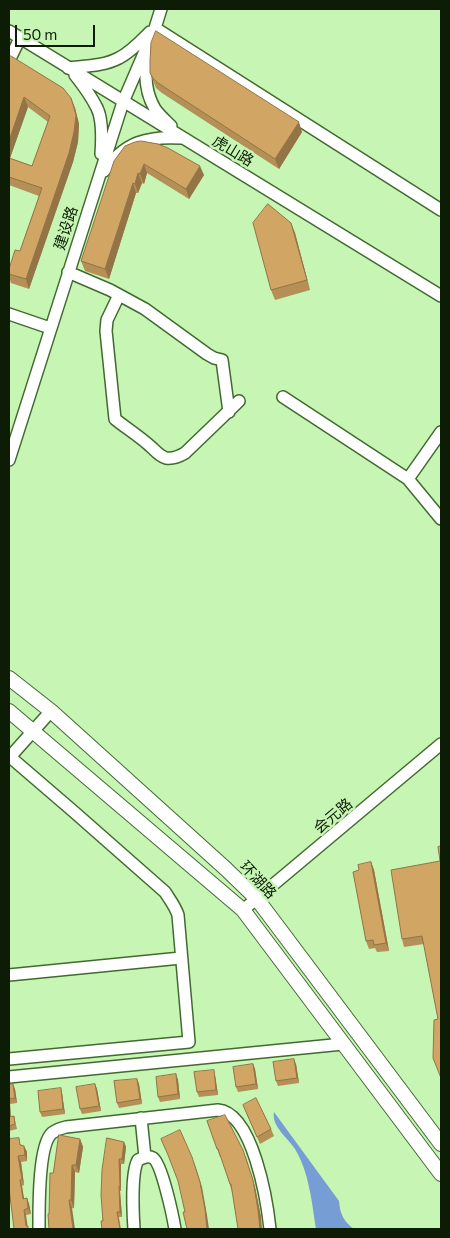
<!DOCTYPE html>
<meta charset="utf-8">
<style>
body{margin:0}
#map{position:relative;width:450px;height:1238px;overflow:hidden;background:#c7f5b4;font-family:Commissioner,sans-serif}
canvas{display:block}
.frame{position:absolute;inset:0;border:10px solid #0c1c05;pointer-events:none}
.scale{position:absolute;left:15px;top:25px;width:80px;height:22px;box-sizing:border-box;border:2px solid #0c1c05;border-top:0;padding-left:6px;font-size:15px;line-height:18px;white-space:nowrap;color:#0c1c05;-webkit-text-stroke:4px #c7f5b4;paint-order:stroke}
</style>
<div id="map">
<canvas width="450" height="1238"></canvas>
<div class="frame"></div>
<div class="scale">50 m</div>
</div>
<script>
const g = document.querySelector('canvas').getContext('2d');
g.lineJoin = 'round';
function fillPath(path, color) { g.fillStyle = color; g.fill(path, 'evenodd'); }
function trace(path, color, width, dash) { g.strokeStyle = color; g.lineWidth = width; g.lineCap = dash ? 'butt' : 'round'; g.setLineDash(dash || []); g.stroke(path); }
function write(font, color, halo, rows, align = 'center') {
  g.font = font + ' Commissioner,"Noto Sans SC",sans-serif'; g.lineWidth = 5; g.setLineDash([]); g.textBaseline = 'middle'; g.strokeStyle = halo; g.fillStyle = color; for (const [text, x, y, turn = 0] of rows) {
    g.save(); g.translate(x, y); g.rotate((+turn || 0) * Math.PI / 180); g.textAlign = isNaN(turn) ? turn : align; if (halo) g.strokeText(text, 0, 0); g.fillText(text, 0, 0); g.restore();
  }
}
fillPath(new Path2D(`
 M 274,1112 L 339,1201 C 340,1214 344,1222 354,1229 L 316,1229 C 312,1203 309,1172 295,1149 C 288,1138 271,1126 274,1112 Z`), '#779ed4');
const minor = new Path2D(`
 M 155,28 L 441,210
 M 9,31 L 441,296
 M 148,56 C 144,75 145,92 155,109 C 159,115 166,121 171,126
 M 9,61 L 20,38
 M 68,68 C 86,66 104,66 119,58 C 131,52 141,41 150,32
 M 75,75 C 83,85 91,96 97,108 C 103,120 102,140 101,154
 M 104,171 C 125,142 147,136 181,138
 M 68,272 L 110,290 L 145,309 L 207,354 L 214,358 L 222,360 L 229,412
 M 119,295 L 107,320 L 106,331 L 115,419 C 126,428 139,436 150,446 C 155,450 159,456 166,458 C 173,459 180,456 185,453 L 239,401
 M 9,314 L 50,328
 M 283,397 L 408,479 L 441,519
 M 9,460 L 123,102 L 155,28 L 161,9
 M 408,479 L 441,432
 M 9,756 L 73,811 L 165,892 C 170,900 175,906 178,915 L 189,1042 L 9,1059
 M 9,758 L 51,711
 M 243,910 L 441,744
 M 9,975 L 181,958
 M 9,1077 L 343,1044
 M 141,1118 L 145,1157
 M 39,1229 C 39,1211 38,1145 52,1133 C 56,1130 61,1128 66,1127 L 218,1110 C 253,1113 267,1201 270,1229
 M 134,1229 C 133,1214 131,1172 138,1160 C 142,1158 148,1155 153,1158 C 162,1164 173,1217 175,1229`);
const major = new Path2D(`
 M 9,678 L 51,711 L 226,869 L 257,899 L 441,1144
 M 9,711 L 243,910 L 441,1174`);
trace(minor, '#426a30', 14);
trace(major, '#426a30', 16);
trace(minor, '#fff', 11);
trace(major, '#fff', 14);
fillPath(new Path2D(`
 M 9,57 L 71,98 L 75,108 L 79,124 L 78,142 L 73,162 L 29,289 L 11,283 L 9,277 L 9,269 L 20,251 L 39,196 L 9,185 ZM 28,107 L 48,122 L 32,166 L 10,158 Z
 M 150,73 L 302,132 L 279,169 L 162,93 L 156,88 Z
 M 125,146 L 204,175 L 189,199 L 147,173 L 144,184 L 142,183 L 138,193 L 136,193 L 109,279 L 85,271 L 81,261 Z
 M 291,223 L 295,233 L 310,290 L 275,300 L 271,290 Z
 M 440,861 L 438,1019 L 424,944 L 404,947 L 402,939 Z
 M 371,862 L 374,870 L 389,951 L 377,952 L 375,948 L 369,949 L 366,941 L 359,870 Z
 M 253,1064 L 255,1069 L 258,1089 L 238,1092 L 236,1087 Z
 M 296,1064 L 299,1083 L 278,1086 L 276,1081 Z
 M 176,1074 L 178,1080 L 180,1099 L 160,1102 L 158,1097 Z
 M 215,1075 L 218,1095 L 199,1097 L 197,1092 Z
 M 137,1079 L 139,1084 L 142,1104 L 119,1108 L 117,1103 Z
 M 95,1084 L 97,1089 L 101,1111 L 82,1114 L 80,1109 Z
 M 9,1085 L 15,1089 L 17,1103 L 10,1104 L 11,1116 L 14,1116 L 17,1129 L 9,1131 Z
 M 61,1088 L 62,1093 L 65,1114 L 42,1117 L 40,1112 Z
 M 243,1105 L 271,1129 L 274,1136 L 260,1144 Z
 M 207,1121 L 246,1157 L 255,1187 L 261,1217 L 232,1192 L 221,1156 L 220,1157 Z
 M 107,1138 L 124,1142 L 126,1147 L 124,1164 L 121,1164 L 121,1191 L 120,1191 L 122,1217 L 119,1217 L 121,1229 L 102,1229 Z
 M 9,1139 L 24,1146 L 27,1152 L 27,1161 L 21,1162 L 24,1185 L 22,1186 L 24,1199 L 27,1198 L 29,1204 L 31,1214 L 26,1215 L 9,1193 Z
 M 80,1139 L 83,1147 L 79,1173 L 75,1172 L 74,1208 L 49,1214 L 53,1173 Z`), '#b48f56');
fillPath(new Path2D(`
 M 24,97 L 28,107 L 9,161 L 9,141 Z
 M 71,98 L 75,108 L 79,124 L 78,142 L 73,162 L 29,289 L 26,279 Z
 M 299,122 L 302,132 L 279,169 L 275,159 Z
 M 144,164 L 147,173 L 144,184 L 140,174 Z
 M 200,166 L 204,175 L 189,199 L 186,189 Z
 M 138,173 L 142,183 L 138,193 L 135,184 Z
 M 133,183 L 136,193 L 109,279 L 105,269 Z
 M 291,223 L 295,233 L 310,290 L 307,280 Z
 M 371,862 L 374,870 L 389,951 L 386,943 Z
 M 294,1059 L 296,1064 L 299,1083 L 297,1078 Z
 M 253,1064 L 255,1069 L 258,1089 L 256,1084 Z
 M 214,1070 L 215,1075 L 218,1095 L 216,1090 Z
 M 176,1074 L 178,1080 L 180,1099 L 178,1094 Z
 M 137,1079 L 139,1084 L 142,1104 L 140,1099 Z
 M 13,1084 L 15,1089 L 17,1103 L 15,1098 Z
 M 95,1084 L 97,1089 L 101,1111 L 99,1106 Z
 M 61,1088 L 62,1093 L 65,1114 L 63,1109 Z
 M 9,1100 L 10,1104 L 11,1122 L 9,1117 Z
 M 80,1139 L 83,1147 L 79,1173 L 76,1165 Z
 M 124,1142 L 126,1147 L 124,1164 L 122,1159 Z
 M 24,1146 L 27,1152 L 27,1161 L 25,1155 Z
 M 243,1150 L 255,1187 L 261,1217 L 262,1229 L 260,1229 Z
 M 18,1156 L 21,1162 L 24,1185 L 22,1179 Z
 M 119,1159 L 121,1164 L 121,1191 L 120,1186 Z
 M 194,1162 L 202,1187 L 207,1215 L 209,1229 L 207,1229 Z
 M 72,1165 L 75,1172 L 74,1208 L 71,1200 Z
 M 20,1180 L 22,1186 L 25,1205 L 23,1199 Z
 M 119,1186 L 120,1191 L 122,1217 L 120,1212 Z
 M 27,1198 L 29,1204 L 31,1214 L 28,1208 Z
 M 69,1200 L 72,1208 L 75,1229 L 73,1229 Z
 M 24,1210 L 26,1215 L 28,1229 L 26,1226 Z`), '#927446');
const building = new Path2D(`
 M 156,31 L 299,122 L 275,159 L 158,83 L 153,78 L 150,73 L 150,61 L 151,43 Z
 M 11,56 L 63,88 L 71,98 L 76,115 L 74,132 L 69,153 L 26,279 L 9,274 L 9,269 L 15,250 L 20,251 L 42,188 L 9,177 L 9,158 L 32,166 L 50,116 L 24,97 L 9,141 L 9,57 Z
 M 141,141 L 158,144 L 168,148 L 200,166 L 186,189 L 144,164 L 140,174 L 138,173 L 135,184 L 133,183 L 105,269 L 81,261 L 114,161 L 125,146 L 135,142 Z
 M 268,204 L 291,223 L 307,280 L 271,290 L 253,223 Z
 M 441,846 L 441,1078 L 433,1058 L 434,1020 L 438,1019 L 422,936 L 402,939 L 391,870 L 440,861 L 438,847 Z
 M 371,862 L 386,943 L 374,945 L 373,940 L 366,941 L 353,872 L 359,870 L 358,865 Z
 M 294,1059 L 297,1078 L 276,1081 L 273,1062 Z
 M 253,1064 L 256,1084 L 236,1087 L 233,1067 Z
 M 214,1070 L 216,1090 L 197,1092 L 194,1072 Z
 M 176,1074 L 178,1094 L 158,1097 L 156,1077 Z
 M 137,1079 L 140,1099 L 117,1103 L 114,1081 Z
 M 13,1084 L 15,1098 L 9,1099 L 9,1085 Z
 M 95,1084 L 99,1106 L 80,1109 L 76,1087 Z
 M 61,1088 L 63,1109 L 40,1112 L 38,1091 Z
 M 256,1098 L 271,1129 L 257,1137 L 243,1105 Z
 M 9,1113 L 9,1117 L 14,1116 L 15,1124 L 9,1126 Z
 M 225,1115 L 243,1150 L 253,1180 L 258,1210 L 260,1229 L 238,1229 L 231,1184 L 230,1184 L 218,1149 L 217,1149 L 207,1121 Z
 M 180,1130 L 192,1157 L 200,1182 L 205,1209 L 207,1229 L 187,1229 L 183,1212 L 185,1212 L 178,1181 L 168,1155 L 161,1139 Z
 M 59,1135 L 80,1139 L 76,1165 L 72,1165 L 71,1200 L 69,1200 L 73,1229 L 49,1229 L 48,1214 L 49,1214 L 50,1173 L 53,1173 Z
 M 19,1138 L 20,1145 L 24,1146 L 25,1155 L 18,1156 L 22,1179 L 20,1180 L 23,1199 L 27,1198 L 28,1208 L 24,1210 L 26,1226 L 28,1226 L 28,1229 L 14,1229 L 9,1188 L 9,1139 Z
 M 107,1138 L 124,1142 L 122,1159 L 119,1159 L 120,1186 L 119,1186 L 120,1212 L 117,1212 L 120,1229 L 102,1229 L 101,1221 L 103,1221 L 101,1195 L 102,1170 Z`);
fillPath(building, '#d1a664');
trace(building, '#927446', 1);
write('15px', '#0c1c05', '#c7f5b4', [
 ["虎山路",233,151,31],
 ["建设路",66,228,-72],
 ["会元路",333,816,-40],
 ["环湖路",258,880,47]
]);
</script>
